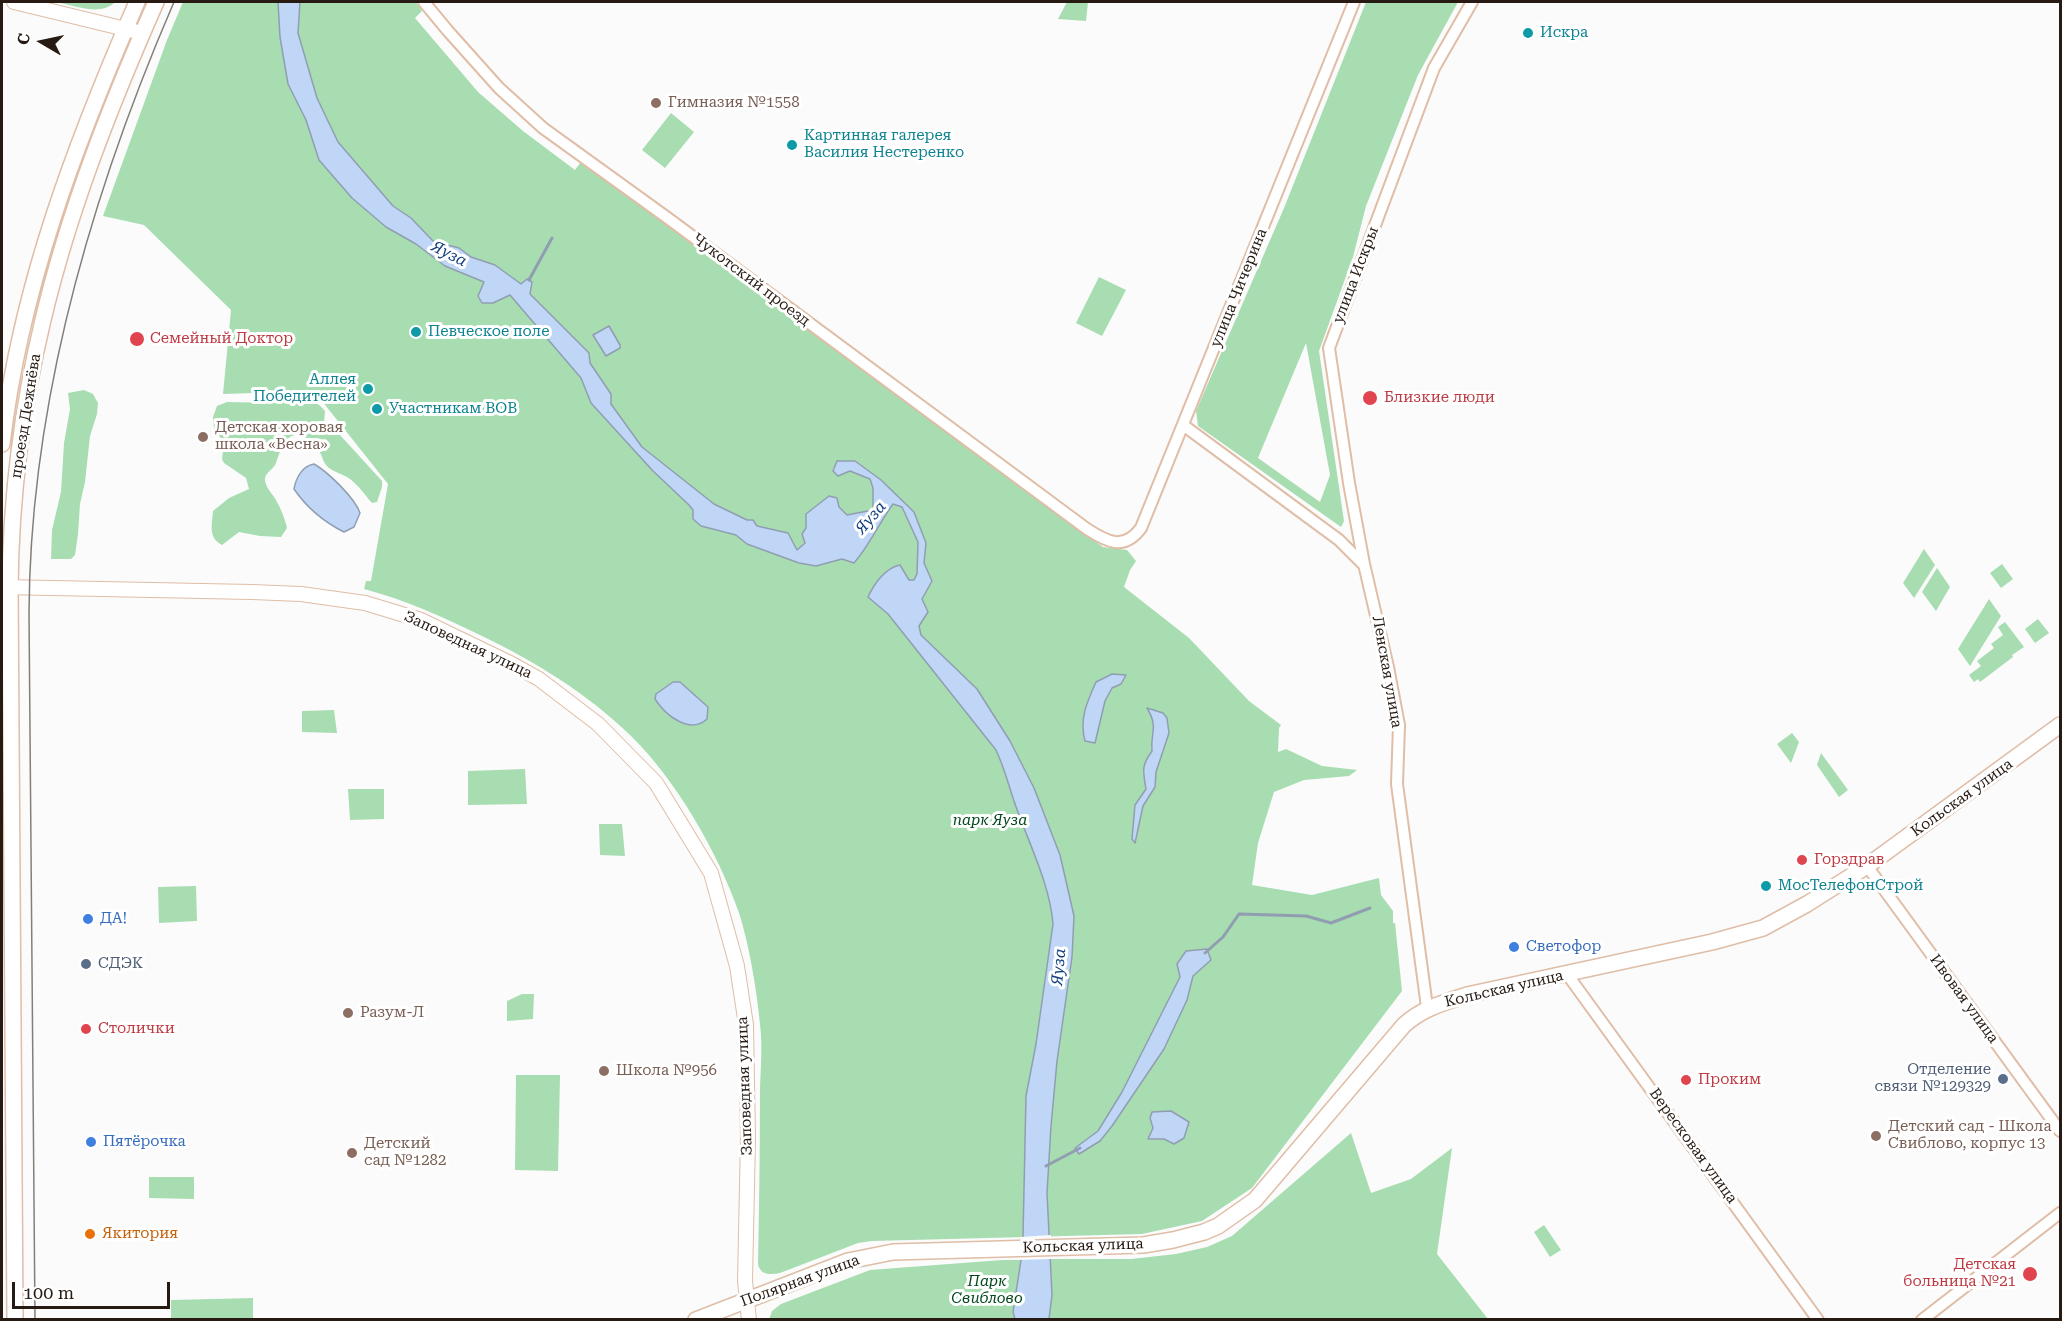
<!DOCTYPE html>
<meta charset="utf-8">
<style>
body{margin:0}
#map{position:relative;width:2062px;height:1321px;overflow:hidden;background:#fbfbfb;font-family:"Roboto Serif",serif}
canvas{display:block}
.frame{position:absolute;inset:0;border:3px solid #261a12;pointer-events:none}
.north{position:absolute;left:12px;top:12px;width:60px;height:60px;-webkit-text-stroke:4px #fff;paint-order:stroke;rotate:279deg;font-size:16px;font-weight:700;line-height:24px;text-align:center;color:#261a12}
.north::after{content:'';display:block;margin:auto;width:21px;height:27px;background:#261a12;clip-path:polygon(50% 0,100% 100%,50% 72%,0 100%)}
.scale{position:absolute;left:12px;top:1282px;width:158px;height:27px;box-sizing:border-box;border:3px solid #261a12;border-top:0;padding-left:8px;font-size:18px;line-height:21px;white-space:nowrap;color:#261a12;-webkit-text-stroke:4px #fff;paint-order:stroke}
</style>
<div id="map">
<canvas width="2062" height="1321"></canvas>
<div class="frame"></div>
<div class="north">С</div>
<div class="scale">100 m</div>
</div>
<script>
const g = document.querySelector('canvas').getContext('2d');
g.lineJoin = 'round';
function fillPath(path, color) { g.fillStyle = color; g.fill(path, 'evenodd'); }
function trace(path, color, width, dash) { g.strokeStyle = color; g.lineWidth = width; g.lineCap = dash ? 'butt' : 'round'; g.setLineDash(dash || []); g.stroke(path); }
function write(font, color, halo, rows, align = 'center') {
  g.font = font + ' "Roboto Serif",serif'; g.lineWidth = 6; g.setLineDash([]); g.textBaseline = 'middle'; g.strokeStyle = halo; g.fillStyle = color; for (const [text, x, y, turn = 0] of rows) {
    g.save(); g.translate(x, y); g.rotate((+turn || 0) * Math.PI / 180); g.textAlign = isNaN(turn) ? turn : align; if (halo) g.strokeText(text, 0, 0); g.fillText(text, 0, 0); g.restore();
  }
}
fillPath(new Path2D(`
 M 56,2 L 115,2 C 100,17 74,5 56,2 Z
 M 183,2 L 416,2 L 422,11 L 415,18 L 478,92 L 523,131 L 575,170 L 580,163 L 705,251 L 1103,547 L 1127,550 L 1136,561 L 1130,570 L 1124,587 L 1189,638 L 1249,701 L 1281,725 L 1279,728 L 1278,752 L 1286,749 L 1322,766 L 1357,770 L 1349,776 L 1304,780 L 1274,792 L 1258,843 L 1252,885 L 1312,895 L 1379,878 L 1381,895 L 1393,911 L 1393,923 L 1395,923 L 1402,991 L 1252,1188 L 1202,1221 L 1142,1234 L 872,1241 L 858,1243 L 780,1273 C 770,1275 760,1275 758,1264 C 759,1208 760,1152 760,1096 C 760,1073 763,1048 760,1024 C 757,991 749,944 739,913 C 718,853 677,781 631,736 C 588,694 536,662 482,636 C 443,617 406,600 364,589 L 366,581 L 371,581 L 388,484 L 314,391 L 223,394 L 231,310 L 144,225 L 103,216 L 167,40 Z
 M 1067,2 L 1088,2 L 1086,21 L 1058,19 Z
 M 1366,2 L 1458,2 L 1418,75 L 1366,206 L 1353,257 L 1319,351 L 1344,521 L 1341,527 L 1198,426 L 1196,411 L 1284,208 ZM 1306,343 L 1330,475 L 1320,502 L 1258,458 Z
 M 671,113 L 694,132 L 665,168 L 642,150 Z
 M 1099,277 L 1126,290 L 1102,336 L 1076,323 Z
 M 84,390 L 93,394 L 98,403 L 97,414 L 90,436 L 85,482 L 80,504 L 78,534 L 75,555 L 71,559 L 51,559 L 52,530 L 61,492 L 64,443 L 70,409 L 68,393 Z
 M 299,396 C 311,398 317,402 325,411 L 324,422 L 340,435 L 382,481 L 382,487 L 377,502 L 372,503 C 365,495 358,485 350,479 C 342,473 333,473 326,465 C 322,460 322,454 318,449 C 316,445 312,442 308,439 C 289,425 281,448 276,463 C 274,469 266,472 265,478 C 264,487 274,495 277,502 C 281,509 285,519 287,528 L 281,537 L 260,536 L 239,532 L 222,545 C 208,538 212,525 213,511 L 229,498 L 249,489 L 246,478 L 224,463 L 222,459 L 224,443 L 214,428 L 213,417 L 217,406 L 227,402 L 276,403 Z
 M 1924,549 L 1935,565 L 1914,598 L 1903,583 Z
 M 2002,564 L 2013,579 L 2001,588 L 1990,573 Z
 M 1937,568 L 1950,587 L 1936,611 L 1922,592 Z
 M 1989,599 L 2001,616 L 1970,666 L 1958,649 Z
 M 2038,619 L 2049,633 L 2035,643 L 2025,629 Z
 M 2005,622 L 2024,647 L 2012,655 L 2013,657 L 1980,682 L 1978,679 L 1974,682 L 1969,675 L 1981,666 L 1977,661 L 1994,648 L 1991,644 L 2003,635 L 1998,627 Z
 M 334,710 L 337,733 L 302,732 L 302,711 Z
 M 1792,733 L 1799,742 L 1791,763 L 1777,744 Z
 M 1821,753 L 1848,790 L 1839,797 L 1817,765 Z
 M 525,769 L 527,804 L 468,805 L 468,771 Z
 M 348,789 L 384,789 L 384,819 L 350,820 Z
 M 599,824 L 622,824 L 625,856 L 600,855 Z
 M 196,886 L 197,921 L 159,923 L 158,887 Z
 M 522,994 L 534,994 L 533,1019 L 507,1021 L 507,1001 Z
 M 516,1075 L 560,1075 L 558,1171 L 515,1170 Z
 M 1351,1133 L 1371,1193 L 1411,1179 L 1452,1148 L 1437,1254 L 1488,1319 L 1049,1320 L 1052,1295 L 1049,1259 L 1131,1259 L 1176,1254 L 1207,1247 L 1232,1236 Z
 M 149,1177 L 194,1177 L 194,1199 L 149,1198 Z
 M 1544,1225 L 1561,1250 L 1550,1257 L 1534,1232 Z
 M 1002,1260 L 1021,1260 L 1013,1312 L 1015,1319 L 769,1320 L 772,1311 L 781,1304 L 870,1270 Z
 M 253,1298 L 253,1319 L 171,1319 L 171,1300 Z`), '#a7ddb1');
const water = new Path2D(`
 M 278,2 L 300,2 L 298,33 L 317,98 L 338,142 L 393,206 L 411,218 L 433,241 L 459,248 L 471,257 L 495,265 L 521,284 L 527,279 L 532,282 L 530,294 L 589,353 L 590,363 L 611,394 L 611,404 L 642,447 L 714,504 L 747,520 L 753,520 L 757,526 L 788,533 L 797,550 L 805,543 L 802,534 L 806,528 L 806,514 L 829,496 L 837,498 L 839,507 L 847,515 L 873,510 L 873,488 L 870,479 L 850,471 L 838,476 L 833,471 L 837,461 L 855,461 L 881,480 L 914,512 L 926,543 L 924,563 L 932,581 L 922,599 L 928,612 L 919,626 L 921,635 L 977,689 L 1010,741 L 1034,788 L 1060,855 L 1074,916 L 1072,957 L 1057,1061 L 1051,1126 L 1047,1193 L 1052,1295 L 1049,1319 L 1015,1319 L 1013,1312 L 1021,1260 L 1023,1236 L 1026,1096 L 1036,1044 L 1053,924 C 1050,886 1031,848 1018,812 C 1010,792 1006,771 996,750 L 888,614 L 868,597 C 874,584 885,568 900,565 L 909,580 L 914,580 L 917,574 L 918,542 L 902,507 L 893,504 C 879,523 870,545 854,563 L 842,559 L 816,566 L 799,563 L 747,544 L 736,535 L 701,526 L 693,519 L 693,510 L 689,505 L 653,471 L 591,403 L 581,378 L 510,295 L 493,303 L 482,303 L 478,296 L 484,282 L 445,266 L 416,244 L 386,227 L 352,198 L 319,160 L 306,120 L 288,84 L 280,37 Z
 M 609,326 L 620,345 L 620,348 L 606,356 L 593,335 Z
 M 314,464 C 328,472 355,498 360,513 L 354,527 L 344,532 C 324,522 307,508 294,489 C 296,478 302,466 314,464 Z
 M 1112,674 L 1126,675 L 1121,684 L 1112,688 L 1105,701 L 1095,743 L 1085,741 C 1079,719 1087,702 1096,682 Z
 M 673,682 L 680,682 L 708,707 L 707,719 C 690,735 665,715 655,699 L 656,694 Z
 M 1147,708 L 1163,713 L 1167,718 L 1169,733 L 1156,772 L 1155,787 L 1143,806 L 1135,843 L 1132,839 L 1135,805 L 1146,789 C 1143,771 1141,766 1152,751 C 1150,732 1159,728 1147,708 Z
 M 1207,949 L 1211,960 L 1193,976 L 1187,1000 L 1164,1049 L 1112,1126 L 1100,1141 L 1079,1154 L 1075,1148 L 1098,1131 L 1122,1092 L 1180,977 L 1177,964 L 1186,951 Z
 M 1171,1111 L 1189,1122 L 1184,1138 L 1174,1144 L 1164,1139 L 1148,1139 L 1153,1128 L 1150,1118 L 1152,1112 Z`);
fillPath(water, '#bfd6f7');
trace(water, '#919eb2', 1.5);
fillPath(new Path2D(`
 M 1051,1235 L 1052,1259 L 1018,1260 L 1020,1237 Z`), '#fbfbfb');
trace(new Path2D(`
 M 529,280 L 552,238
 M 1205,953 L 1223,937 L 1239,914 L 1306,916 L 1331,923 L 1370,908
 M 1046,1166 L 1080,1148`), '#919eb2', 3);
const minor = new Path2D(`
 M 424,2 L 448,31 L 499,88 L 543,128 L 669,219 L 1087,529 C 1107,542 1124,551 1141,528 L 1354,2
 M 1183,425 L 1339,540 L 1363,564
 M 1867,866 L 2060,1131
 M 1567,974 L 1818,1320
 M 1427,1007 L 1397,784 L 1399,725 L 1388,667 L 1364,564 L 1349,483 L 1329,348 L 1434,68 L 1472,2
 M 1922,1320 L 2060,1213`);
const tertiary = new Path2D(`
 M 14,2 L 142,33
 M 2,587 L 252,592 L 301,594 L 365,603 L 421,620 L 512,664 L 539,679 L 598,724 L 656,783 L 711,873 L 737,966 L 746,1025 L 748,1138 L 745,1281 L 749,1320`);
const secondary = new Path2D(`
 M 2,444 C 20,289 75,144 137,2
 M 15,1320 L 10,587 C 11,497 22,407 43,320 C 69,210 111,104 156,2
 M 696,1320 L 848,1261 L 893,1252 L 1143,1245 L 1173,1240 L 1204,1232 L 1218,1226 L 1255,1200 L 1404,1025 C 1423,1008 1443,1003 1467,995 L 1712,942 L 1763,928 L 1807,904 L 1867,866 L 2060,725`);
trace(minor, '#dfbda6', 14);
trace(tertiary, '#dfbda6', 16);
trace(secondary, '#dfbda6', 18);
trace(minor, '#fff', 10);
trace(tertiary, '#fff', 14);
trace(secondary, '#fff', 15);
trace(new Path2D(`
 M 35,1320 L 29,613 C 30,402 91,194 174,2`), '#847e79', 1.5);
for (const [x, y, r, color] of [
 [1528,33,6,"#0f9aa8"],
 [656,103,6,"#8d6e63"],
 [792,145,6,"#0f9aa8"],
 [416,332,6,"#0f9aa8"],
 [137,339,8,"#e0444e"],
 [368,389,6,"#0f9aa8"],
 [1370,398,8,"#e0444e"],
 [377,409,6,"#0f9aa8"],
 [203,437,6,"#8d6e63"],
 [1802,860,6,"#e0444e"],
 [1766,886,6,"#0f9aa8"],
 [88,919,6,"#3f7fe0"],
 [1514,947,6,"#3f7fe0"],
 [86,964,6,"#5c6f8a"],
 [348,1013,6,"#8d6e63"],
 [86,1029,6,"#e0444e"],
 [604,1071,6,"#8d6e63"],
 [2003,1079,6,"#5c6f8a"],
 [1686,1080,6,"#e0444e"],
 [1876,1136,6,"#8d6e63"],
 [91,1142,6,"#3f7fe0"],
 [352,1153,6,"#8d6e63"],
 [90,1234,6,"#e8710a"],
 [2030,1274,8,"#e0444e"]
]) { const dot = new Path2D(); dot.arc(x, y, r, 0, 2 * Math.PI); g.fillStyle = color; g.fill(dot); trace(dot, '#fff', 2); }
write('15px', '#0d838f', '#fff', [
 ["Искра",1540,33],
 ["Картинная галерея",804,136],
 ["Василия Нестеренко",804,153],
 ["Певческое поле",428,332],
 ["Аллея",356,380,"right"],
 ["Победителей",356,397,"right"],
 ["Участникам ВОВ",389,409],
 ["МосТелефонСтрой",1778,886]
], 'left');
write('15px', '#785e54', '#fff', [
 ["Гимназия №1558",668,103],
 ["Детская хоровая",215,428],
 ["школа «Весна»",215,445],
 ["Разум-Л",360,1013],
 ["Школа №956",616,1071],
 ["Детский сад - Школа",1888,1127],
 ["Свиблово, корпус 13",1888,1144],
 ["Детский",364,1144],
 ["сад №1282",364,1161]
], 'left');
write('15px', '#261a12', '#fff', [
 ["улица Искры",1356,275,-69],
 ["Чукотский проезд",751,280,37],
 ["улица Чичерина",1239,288,-68],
 ["проезд Дежнёва",26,416,-81],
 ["Заповедная улица",468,645,25],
 ["Ленская улица",1387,672,80],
 ["Кольская улица",1962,798,-36],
 ["Кольская улица",1504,989,-13],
 ["Ивовая улица",1964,999,54],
 ["Заповедная улица",745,1086,-92],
 ["Вересковая улица",1693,1146,54],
 ["Кольская улица",1083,1246,-2],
 ["Полярная улица",800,1281,-20]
]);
write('15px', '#be3a42', '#fff', [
 ["Семейный Доктор",150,339],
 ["Близкие люди",1384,398],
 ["Горздрав",1814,860],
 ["Столички",98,1029],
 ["Проким",1698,1080],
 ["Детская",2016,1265,"right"],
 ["больница №21",2016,1282,"right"]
], 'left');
write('italic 15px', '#04481d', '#fff', [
 ["парк Яуза",990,821],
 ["Парк",987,1282],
 ["Свиблово",987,1299]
]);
write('15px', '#366cbe', '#fff', [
 ["ДА!",100,919],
 ["Светофор",1526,947],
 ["Пятёрочка",103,1142]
], 'left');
write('15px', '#4e5e75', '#fff', [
 ["СДЭК",98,964],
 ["Отделение",1991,1070,"right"],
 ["связи №129329",1991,1087,"right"]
], 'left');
write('15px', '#c56008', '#fff', [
 ["Якитория",102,1234]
], 'left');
write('italic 16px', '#113f7e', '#fff', [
 ["Яуза",449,254,27],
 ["Яуза",871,518,-49],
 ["Яуза",1059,967,-85]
]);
</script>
